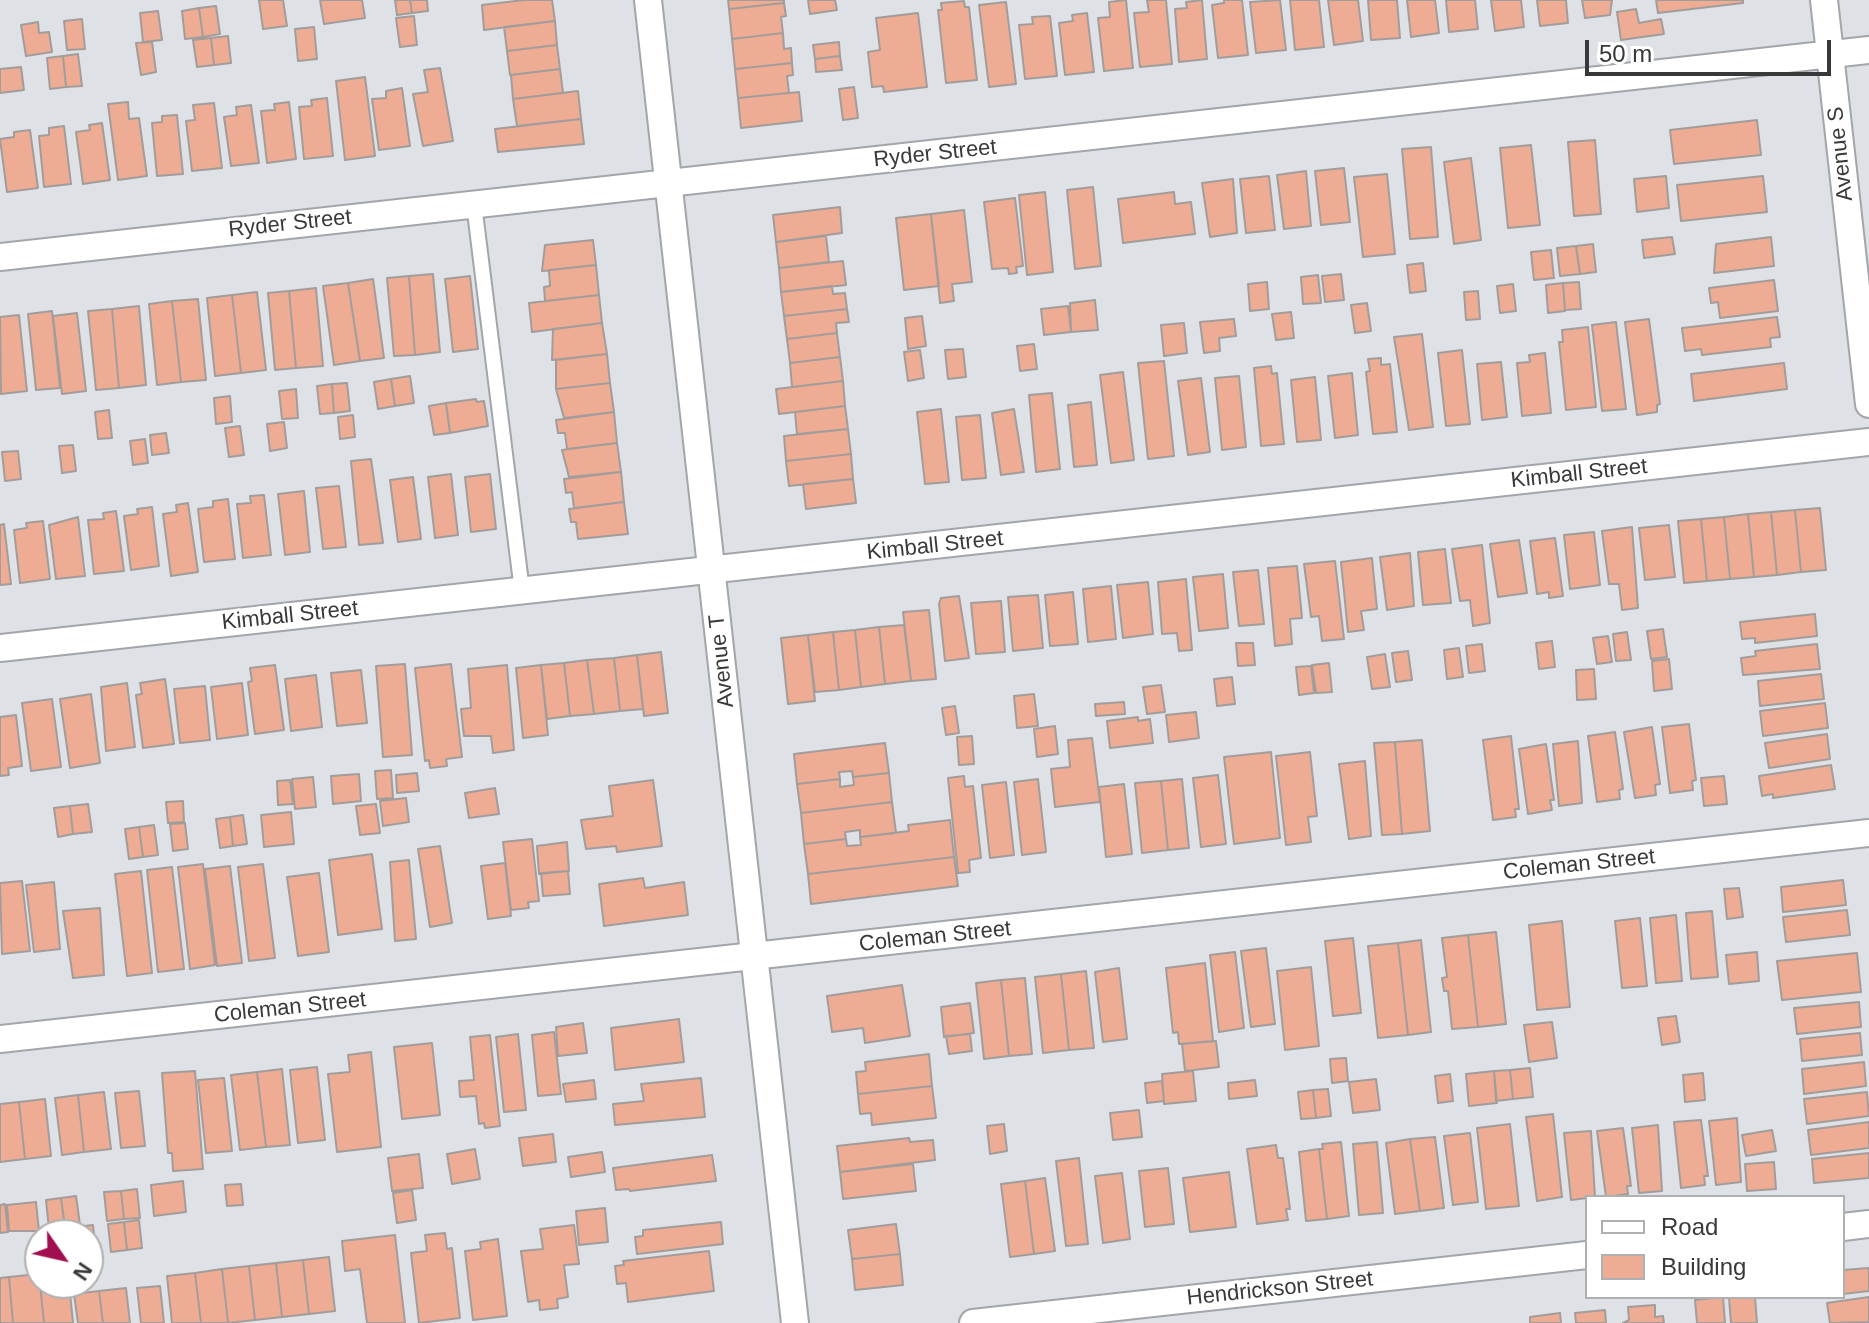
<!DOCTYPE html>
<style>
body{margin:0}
#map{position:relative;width:1869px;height:1323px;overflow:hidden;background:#dee1e5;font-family:Helvetica,sans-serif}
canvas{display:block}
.legend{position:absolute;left:1585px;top:1195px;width:260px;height:104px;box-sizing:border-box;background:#fff;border:2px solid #afb0b1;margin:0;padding:10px 14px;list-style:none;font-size:24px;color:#38393b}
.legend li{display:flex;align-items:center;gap:16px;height:40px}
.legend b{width:40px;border:2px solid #afb0b1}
.north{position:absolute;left:24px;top:1219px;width:80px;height:80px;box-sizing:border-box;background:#fff;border:2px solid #afb0b1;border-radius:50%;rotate:124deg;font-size:22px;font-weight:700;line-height:32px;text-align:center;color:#38393b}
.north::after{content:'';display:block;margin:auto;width:28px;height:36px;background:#a20f50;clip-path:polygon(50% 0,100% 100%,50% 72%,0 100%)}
.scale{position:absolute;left:1585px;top:40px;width:246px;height:36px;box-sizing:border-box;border:4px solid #38393b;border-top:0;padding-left:10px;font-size:24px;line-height:28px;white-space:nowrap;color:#38393b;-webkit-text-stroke:6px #fff;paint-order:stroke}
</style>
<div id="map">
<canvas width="1869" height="1323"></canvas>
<ul class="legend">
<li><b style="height:10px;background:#fff"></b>Road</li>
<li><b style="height:22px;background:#efac94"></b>Building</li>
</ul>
<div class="north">N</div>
<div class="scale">50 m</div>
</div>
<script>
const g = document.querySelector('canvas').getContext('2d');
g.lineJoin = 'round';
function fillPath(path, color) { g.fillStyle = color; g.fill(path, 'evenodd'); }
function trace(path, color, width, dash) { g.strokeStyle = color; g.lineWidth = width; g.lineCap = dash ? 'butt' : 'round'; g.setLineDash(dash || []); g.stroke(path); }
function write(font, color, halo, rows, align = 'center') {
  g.font = font + ' Helvetica,sans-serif'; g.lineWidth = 6; g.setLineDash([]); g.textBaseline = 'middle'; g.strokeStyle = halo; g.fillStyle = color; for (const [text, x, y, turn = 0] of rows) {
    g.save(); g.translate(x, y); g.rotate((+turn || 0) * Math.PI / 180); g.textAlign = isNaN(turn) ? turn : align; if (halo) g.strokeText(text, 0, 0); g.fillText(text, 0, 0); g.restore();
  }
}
const building = new Path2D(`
 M 259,0 L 283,0 L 287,26 L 263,29 Z
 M 320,0 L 362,0 L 365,18 L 324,24 Z
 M 395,0 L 410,0 L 412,13 L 397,15 Z
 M 410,0 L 427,0 L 428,11 L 412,13 Z
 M 524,0 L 552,0 L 555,21 L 484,30 L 482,5 Z
 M 728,0 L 784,0 L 784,3 L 729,9 Z
 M 808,0 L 835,0 L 837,10 L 810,14 Z
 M 1126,0 L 1133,68 L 1104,71 L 1098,18 L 1110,17 L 1109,2 Z
 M 1147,0 L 1166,0 L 1172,64 L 1140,67 L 1134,13 L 1149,12 Z
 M 1202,0 L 1207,59 L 1179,62 L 1175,9 L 1187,8 L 1186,2 Z
 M 1224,0 L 1242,0 L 1248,55 L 1218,58 L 1212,5 L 1224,3 Z
 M 1280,0 L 1286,50 L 1256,53 L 1250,2 Z
 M 1290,0 L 1319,0 L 1324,47 L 1295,50 Z
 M 1328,0 L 1358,0 L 1363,41 L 1334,45 Z
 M 1368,0 L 1397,0 L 1400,38 L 1371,40 Z
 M 1407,0 L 1435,0 L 1439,33 L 1411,37 Z
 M 1446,0 L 1475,0 L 1478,29 L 1449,32 Z
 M 1491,0 L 1521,0 L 1524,27 L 1495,31 Z
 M 1537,0 L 1566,0 L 1568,23 L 1540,26 Z
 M 1582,0 L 1612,0 L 1610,15 L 1585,18 Z
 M 1656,0 L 1743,0 L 1743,3 L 1658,13 Z
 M 964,1 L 965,7 L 969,7 L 977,80 L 946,83 L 938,10 L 942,10 L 941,3 Z
 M 1006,2 L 1016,84 L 989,87 L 979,5 Z
 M 784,3 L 786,16 L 781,17 L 783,33 L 732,39 L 729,9 Z
 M 216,6 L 220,34 L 203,37 L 199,8 Z
 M 199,8 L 203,37 L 185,39 L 182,11 Z
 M 1636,9 L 1639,23 L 1661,19 L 1664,34 L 1621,40 L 1617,12 Z
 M 158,11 L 162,40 L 143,42 L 140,13 Z
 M 918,13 L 927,87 L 884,92 L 883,86 L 872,87 L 868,52 L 880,50 L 876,18 Z
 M 1087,13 L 1094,72 L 1065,75 L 1059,23 L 1073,21 L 1072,15 Z
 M 414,16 L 417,45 L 400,47 L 396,18 Z
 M 1050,16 L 1057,76 L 1025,79 L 1019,25 L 1033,24 L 1032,17 Z
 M 82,19 L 85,49 L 67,50 L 64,21 Z
 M 555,21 L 557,45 L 507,51 L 504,27 Z
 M 38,22 L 39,33 L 49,32 L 52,52 L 26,56 L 21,25 Z
 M 314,27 L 317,59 L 298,61 L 295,29 Z
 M 783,33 L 784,49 L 791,48 L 792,63 L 735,69 L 732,39 Z
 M 228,36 L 231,63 L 214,65 L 211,38 Z
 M 211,38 L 214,65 L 197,67 L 193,40 Z
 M 152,42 L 156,72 L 141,75 L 136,43 Z
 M 839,42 L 840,56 L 815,59 L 813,45 Z
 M 557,45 L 560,69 L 510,75 L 507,51 Z
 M 78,54 L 82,86 L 66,87 L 63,56 Z
 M 63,56 L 66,87 L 50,89 L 47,58 Z
 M 840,56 L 842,70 L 816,72 L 815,59 Z
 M 792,63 L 793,75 L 787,76 L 789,93 L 738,98 L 735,69 Z
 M 21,67 L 24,90 L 0,93 L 0,69 Z
 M 440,68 L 453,141 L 423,146 L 413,94 L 428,92 L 424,70 Z
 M 560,69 L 563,93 L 513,99 L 511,75 Z
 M 365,77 L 375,156 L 345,160 L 336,81 Z
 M 854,87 L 858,118 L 843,120 L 839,89 Z
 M 402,88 L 410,146 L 379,150 L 372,99 L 386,98 L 386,91 Z
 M 578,91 L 581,119 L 517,126 L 513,99 Z
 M 799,92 L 802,121 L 741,128 L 738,98 Z
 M 327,98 L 333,156 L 304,159 L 299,107 L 312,106 L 311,100 Z
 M 128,102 L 129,119 L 139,118 L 147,176 L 118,180 L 108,104 Z
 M 289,102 L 296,159 L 267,163 L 261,111 L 275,110 L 274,104 Z
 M 214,103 L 222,168 L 192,171 L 186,121 L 195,120 L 193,105 Z
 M 251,105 L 259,163 L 231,166 L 224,117 L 237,115 L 236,107 Z
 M 177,115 L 183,174 L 157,176 L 152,123 L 162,122 L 162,116 Z
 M 581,119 L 584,144 L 498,152 L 495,129 Z
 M 1757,120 L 1761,155 L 1674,164 L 1670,130 Z
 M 102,123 L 110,180 L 83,184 L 76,132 L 90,130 L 89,125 Z
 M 64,126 L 71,184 L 44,187 L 39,136 L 49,135 L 49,128 Z
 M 30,130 L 38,188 L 7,192 L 0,139 L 14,137 L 14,132 Z
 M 1595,140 L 1601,214 L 1574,216 L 1568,142 Z
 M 1531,145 L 1540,225 L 1508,228 L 1500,148 Z
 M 1431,147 L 1438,237 L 1410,239 L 1402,149 Z
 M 1471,158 L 1481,240 L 1454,244 L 1444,162 Z
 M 1344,168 L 1350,222 L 1321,225 L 1315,171 Z
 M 1306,171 L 1311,226 L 1284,229 L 1277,175 Z
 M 1387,174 L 1395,254 L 1363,257 L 1354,177 Z
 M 1269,176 L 1275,230 L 1246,233 L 1240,179 Z
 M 1666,176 L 1669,208 L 1637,212 L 1634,179 Z
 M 1763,176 L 1767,212 L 1681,221 L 1677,185 Z
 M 1233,179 L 1237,233 L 1210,237 L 1202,183 Z
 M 1093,187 L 1101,266 L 1075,269 L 1067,190 Z
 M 1045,192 L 1053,272 L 1027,275 L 1019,195 Z
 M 1174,192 L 1175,204 L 1191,202 L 1195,234 L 1123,243 L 1118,199 Z
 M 1015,198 L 1023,266 L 1016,267 L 1017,273 L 1009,274 L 1008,268 L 992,269 L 984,202 Z
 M 840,207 L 842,233 L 776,242 L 773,215 Z
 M 964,210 L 972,282 L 952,284 L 954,301 L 940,303 L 931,214 Z
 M 931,214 L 939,286 L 904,290 L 896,218 Z
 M 826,236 L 829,262 L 779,268 L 776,242 Z
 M 1672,237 L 1675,254 L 1644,258 L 1642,240 Z
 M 1771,237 L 1774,266 L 1714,273 L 1716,244 Z
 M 593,240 L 596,265 L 542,271 L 545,245 Z
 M 1593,244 L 1596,272 L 1580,274 L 1576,246 Z
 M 1576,246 L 1580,274 L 1560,276 L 1557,248 Z
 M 1551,250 L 1554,278 L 1534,280 L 1531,252 Z
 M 843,261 L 846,285 L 781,292 L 779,268 Z
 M 1423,263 L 1426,291 L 1410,293 L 1407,265 Z
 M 596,265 L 599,295 L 545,301 L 544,287 L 550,286 L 549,270 Z
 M 433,274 L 440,352 L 415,355 L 409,276 Z
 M 1341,274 L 1344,300 L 1325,302 L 1322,276 Z
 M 1318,275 L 1321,303 L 1303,304 L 1301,277 Z
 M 409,276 L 415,355 L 394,356 L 387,278 Z
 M 470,276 L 478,349 L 453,352 L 445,279 Z
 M 373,279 L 384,358 L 360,361 L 348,283 Z
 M 1774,280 L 1778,311 L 1720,318 L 1718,302 L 1711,303 L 1709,288 Z
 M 1267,282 L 1269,309 L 1250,311 L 1248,284 Z
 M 1579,282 L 1581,309 L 1565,310 L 1563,283 Z
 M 348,283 L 360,361 L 334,365 L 323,286 Z
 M 1563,283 L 1565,311 L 1548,313 L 1546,285 Z
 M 1513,284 L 1516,311 L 1500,313 L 1497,286 Z
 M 832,286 L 833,294 L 845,293 L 847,309 L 784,316 L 781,292 Z
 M 316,288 L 323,366 L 296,368 L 289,291 Z
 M 289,291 L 296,368 L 275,370 L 268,293 Z
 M 1478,291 L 1480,319 L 1466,320 L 1464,292 Z
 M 257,292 L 266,370 L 241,373 L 232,295 Z
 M 232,295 L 241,373 L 215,376 L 207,298 Z
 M 599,295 L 602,323 L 532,332 L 529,303 Z
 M 198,299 L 206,380 L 181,382 L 172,301 Z
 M 1095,300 L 1098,330 L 1071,332 L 1070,303 Z
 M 172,301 L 181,382 L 157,385 L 149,304 Z
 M 1367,303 L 1371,331 L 1355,333 L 1351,305 Z
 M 139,306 L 146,385 L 119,388 L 112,309 Z
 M 1068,306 L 1071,332 L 1044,335 L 1041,309 Z
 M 112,309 L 119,388 L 96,390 L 88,311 Z
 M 847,309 L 849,322 L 836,323 L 837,333 L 787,339 L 784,316 Z
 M 52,311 L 60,388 L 36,390 L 28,314 Z
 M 1291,312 L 1294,338 L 1276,340 L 1272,314 Z
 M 77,313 L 86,391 L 62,394 L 53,316 Z
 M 19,315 L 27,391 L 1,394 L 0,317 Z
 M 922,316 L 926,346 L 908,349 L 905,318 Z
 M 1777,317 L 1780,337 L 1770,338 L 1771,347 L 1702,355 L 1701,349 L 1685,351 L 1682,328 Z
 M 1234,319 L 1236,336 L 1219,338 L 1220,351 L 1204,353 L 1200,322 Z
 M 1649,319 L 1660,404 L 1657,405 L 1657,412 L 1637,415 L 1625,322 Z
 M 1616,322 L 1626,409 L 1602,411 L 1592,325 Z
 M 602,323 L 607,354 L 552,360 L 553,329 Z
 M 1184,323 L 1187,353 L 1164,356 L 1161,325 Z
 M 1588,327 L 1596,407 L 1566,410 L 1559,342 L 1563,342 L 1562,330 Z
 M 837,333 L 840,357 L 790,363 L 787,339 Z
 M 1422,334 L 1433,427 L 1409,430 L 1394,337 Z
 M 1034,344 L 1037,369 L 1020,371 L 1017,346 Z
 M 963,349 L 966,377 L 948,379 L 945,350 Z
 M 920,350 L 924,378 L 908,381 L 904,352 Z
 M 1462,350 L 1470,424 L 1446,426 L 1438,353 Z
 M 1545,353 L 1551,413 L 1522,416 L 1517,363 L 1530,362 L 1529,355 Z
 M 607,354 L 610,383 L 556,389 L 556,360 Z
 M 840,357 L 843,381 L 792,387 L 790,363 Z
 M 1381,358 L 1381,365 L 1390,364 L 1397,432 L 1373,434 L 1366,372 L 1370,371 L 1368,359 Z
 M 1164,361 L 1174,456 L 1148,459 L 1138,363 Z
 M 1501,362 L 1507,417 L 1482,420 L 1477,364 Z
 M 1784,363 L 1787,389 L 1694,401 L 1691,374 Z
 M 1271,366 L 1272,374 L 1277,373 L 1284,444 L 1261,446 L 1254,368 Z
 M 1123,372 L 1134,460 L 1111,463 L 1100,375 Z
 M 1352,373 L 1358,435 L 1335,438 L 1328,376 Z
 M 410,376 L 414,403 L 395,406 L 391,379 Z
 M 1239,376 L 1246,447 L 1222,450 L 1215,378 Z
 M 1315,377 L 1321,440 L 1297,442 L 1291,380 Z
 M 1201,378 L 1210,452 L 1188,455 L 1178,381 Z
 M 391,379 L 395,406 L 378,409 L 374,382 Z
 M 843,381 L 845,406 L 779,414 L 776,389 Z
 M 347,383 L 350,411 L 334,413 L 332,384 Z
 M 610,383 L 614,412 L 564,418 L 556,389 Z
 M 332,384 L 334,413 L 320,414 L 317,386 Z
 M 296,389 L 298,418 L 282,419 L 279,391 Z
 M 1052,393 L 1060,469 L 1036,472 L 1029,395 Z
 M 230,396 L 232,422 L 216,424 L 214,398 Z
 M 476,399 L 477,402 L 484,401 L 488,426 L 450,433 L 446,403 Z
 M 1091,402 L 1097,465 L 1074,467 L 1068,405 Z
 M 446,403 L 450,433 L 434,435 L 429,406 Z
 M 845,406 L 848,429 L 797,434 L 795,412 Z
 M 941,409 L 949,482 L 925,484 L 917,412 Z
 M 1014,409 L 1024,472 L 1001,475 L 992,413 Z
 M 109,410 L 112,438 L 98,439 L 95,412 Z
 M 614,412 L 617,443 L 567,449 L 565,433 L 558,433 L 556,420 Z
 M 353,415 L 355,437 L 340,439 L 338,417 Z
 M 980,415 L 986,478 L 962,480 L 956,417 Z
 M 284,422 L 287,448 L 270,451 L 267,424 Z
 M 240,426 L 244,455 L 229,457 L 225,428 Z
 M 848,429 L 851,454 L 786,461 L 784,436 Z
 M 166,433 L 169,453 L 152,455 L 150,435 Z
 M 145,439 L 148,463 L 133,465 L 130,441 Z
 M 617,443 L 621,472 L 569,477 L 562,450 Z
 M 73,445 L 76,471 L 62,473 L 59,446 Z
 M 18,451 L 21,479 L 5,481 L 2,452 Z
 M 851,454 L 853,479 L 789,486 L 786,461 Z
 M 371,459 L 383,543 L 359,545 L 351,461 Z
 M 621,472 L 624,502 L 574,508 L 572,492 L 566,493 L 564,479 Z
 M 451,474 L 458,535 L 435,538 L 428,477 Z
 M 490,474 L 496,529 L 471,532 L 465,477 Z
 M 413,477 L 421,539 L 398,542 L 390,480 Z
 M 853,479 L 856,503 L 806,509 L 803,484 Z
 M 339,486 L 346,547 L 323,549 L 316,488 Z
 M 304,491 L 310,552 L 285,555 L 278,494 Z
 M 264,495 L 271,555 L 243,558 L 237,504 L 251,503 L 250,496 Z
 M 228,499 L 235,559 L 204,562 L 198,509 L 213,507 L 213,501 Z
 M 624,502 L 628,534 L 578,539 L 576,522 L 571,522 L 569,509 Z
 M 188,503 L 198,572 L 171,576 L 163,514 L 177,512 L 176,505 Z
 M 152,507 L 159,566 L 131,570 L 124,516 L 138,514 L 137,509 Z
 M 1820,508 L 1826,570 L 1801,572 L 1795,510 Z
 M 1795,510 L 1801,572 L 1777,575 L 1771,512 Z
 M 116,511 L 124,571 L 94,574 L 88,520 L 104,519 L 103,513 Z
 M 1771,512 L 1777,575 L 1754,577 L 1748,514 Z
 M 1748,514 L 1754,577 L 1730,579 L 1724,517 Z
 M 78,517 L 85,576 L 56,579 L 49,525 Z
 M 1724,517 L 1730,579 L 1707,581 L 1701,519 Z
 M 1701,519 L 1707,581 L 1684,583 L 1678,521 Z
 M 43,521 L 50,579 L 20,583 L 14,530 L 27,528 L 26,523 Z
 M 4,524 L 11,584 L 0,585 L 0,525 Z
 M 1669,525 L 1675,577 L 1645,580 L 1639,528 Z
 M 1632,527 L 1638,608 L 1622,610 L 1619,584 L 1609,584 L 1602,531 Z
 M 1594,532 L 1600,585 L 1570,589 L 1564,535 Z
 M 1555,538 L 1563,596 L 1549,598 L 1549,592 L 1537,594 L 1530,541 Z
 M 1519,540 L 1527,593 L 1498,597 L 1490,544 Z
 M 1482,545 L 1490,623 L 1473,626 L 1470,600 L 1460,601 L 1452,549 Z
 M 1445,549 L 1451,603 L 1423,605 L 1418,552 Z
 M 1410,553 L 1414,606 L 1387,610 L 1380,557 Z
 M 1372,558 L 1377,609 L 1361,611 L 1364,630 L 1348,632 L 1341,562 Z
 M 1335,561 L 1344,639 L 1322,641 L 1319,616 L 1311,617 L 1304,564 Z
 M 1297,566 L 1302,618 L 1290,619 L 1292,644 L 1275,646 L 1268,568 Z
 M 1258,570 L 1264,624 L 1239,626 L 1233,572 Z
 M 1223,574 L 1228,628 L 1199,631 L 1193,577 Z
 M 1186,579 L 1192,650 L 1179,651 L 1177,633 L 1162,634 L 1158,582 Z
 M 1148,582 L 1153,634 L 1123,638 L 1117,585 Z
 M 1111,586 L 1116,639 L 1088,642 L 1083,589 Z
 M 1073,592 L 1078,644 L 1050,646 L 1045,595 Z
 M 1038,595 L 1043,648 L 1013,651 L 1008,597 Z
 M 959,596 L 969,658 L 945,661 L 939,604 L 941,598 Z
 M 1001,601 L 1005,652 L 976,654 L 971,603 Z
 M 929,610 L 936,679 L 911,681 L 903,612 Z
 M 1815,614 L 1817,636 L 1755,643 L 1755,638 L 1742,639 L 1740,622 Z
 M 904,625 L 911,681 L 885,684 L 879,627 Z
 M 879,627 L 885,684 L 861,687 L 855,630 Z
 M 1663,629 L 1667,657 L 1651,659 L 1647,631 Z
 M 855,630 L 861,687 L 839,690 L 833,632 Z
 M 833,632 L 839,690 L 815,692 L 808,635 Z
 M 1627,632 L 1631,660 L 1616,661 L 1613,634 Z
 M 808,635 L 815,701 L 788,704 L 781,638 Z
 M 1608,636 L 1612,662 L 1597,664 L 1593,638 Z
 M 1552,641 L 1555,667 L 1539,669 L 1536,643 Z
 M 1236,643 L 1253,643 L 1255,665 L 1238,666 Z
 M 1482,644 L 1485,671 L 1469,673 L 1466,646 Z
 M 1817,644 L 1820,669 L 1743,675 L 1741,658 L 1756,656 L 1755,651 Z
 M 1459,648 L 1463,677 L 1447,679 L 1444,650 Z
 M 1408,651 L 1412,680 L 1396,682 L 1392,653 Z
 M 661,652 L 668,713 L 644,716 L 637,655 Z
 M 1385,654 L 1390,687 L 1372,689 L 1367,657 Z
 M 637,655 L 643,709 L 620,711 L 614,658 Z
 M 614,658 L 620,711 L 594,714 L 587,660 Z
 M 1669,659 L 1672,689 L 1654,691 L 1652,661 Z
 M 587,660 L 594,714 L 570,716 L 564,663 Z
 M 564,663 L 570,716 L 547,719 L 541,665 Z
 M 1329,663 L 1332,692 L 1316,693 L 1312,665 Z
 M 405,664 L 412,755 L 383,757 L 376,666 Z
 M 451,664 L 462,757 L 446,759 L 447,766 L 430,768 L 429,760 L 425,761 L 415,668 Z
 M 275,665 L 284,730 L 255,734 L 248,682 L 252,681 L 250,668 Z
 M 507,665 L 514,750 L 493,753 L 491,736 L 464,736 L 461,709 L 471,708 L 468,669 Z
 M 541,665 L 548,735 L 523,738 L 516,668 Z
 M 1311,666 L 1314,693 L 1299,695 L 1296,667 Z
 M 1594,669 L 1596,699 L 1577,700 L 1576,670 Z
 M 361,670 L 367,723 L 337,726 L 331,673 Z
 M 1821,674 L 1824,699 L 1760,706 L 1758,681 Z
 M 316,675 L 322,727 L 291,731 L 285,679 Z
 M 1232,677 L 1235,704 L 1217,706 L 1214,679 Z
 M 165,679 L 174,744 L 143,748 L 136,695 L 142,694 L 140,683 Z
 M 127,683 L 135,747 L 106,751 L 101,687 Z
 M 242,683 L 248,735 L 217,739 L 211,687 Z
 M 1161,685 L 1165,712 L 1147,714 L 1143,687 Z
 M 205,686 L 210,740 L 180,743 L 174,689 Z
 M 91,694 L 100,763 L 70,768 L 60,699 Z
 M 1034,694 L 1038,726 L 1017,728 L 1014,696 Z
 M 52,699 L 61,767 L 31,771 L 22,703 Z
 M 1124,702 L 1125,714 L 1096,716 L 1095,704 Z
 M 1825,703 L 1828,728 L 1763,736 L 1760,711 Z
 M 955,706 L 959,733 L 946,735 L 942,708 Z
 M 1196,712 L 1199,738 L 1169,742 L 1166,715 Z
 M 16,715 L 22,766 L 8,768 L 9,775 L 0,776 L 0,717 Z
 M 1138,717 L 1138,721 L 1150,719 L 1153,743 L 1110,748 L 1107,721 Z
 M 1689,724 L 1696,780 L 1692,781 L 1693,790 L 1670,793 L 1662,727 Z
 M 1055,726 L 1058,754 L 1037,757 L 1034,729 Z
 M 1652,727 L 1660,784 L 1655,785 L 1656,795 L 1635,798 L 1624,732 Z
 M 1615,732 L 1623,789 L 1619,790 L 1620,799 L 1597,802 L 1588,736 Z
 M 1827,734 L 1830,759 L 1769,768 L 1765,743 Z
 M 972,736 L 974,764 L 959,765 L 957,737 Z
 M 1511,736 L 1519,809 L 1515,809 L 1516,817 L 1493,820 L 1483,740 Z
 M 1092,738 L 1100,802 L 1055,807 L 1051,769 L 1070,767 L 1068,740 Z
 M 1422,740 L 1430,831 L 1402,834 L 1395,742 Z
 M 1578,741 L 1582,803 L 1559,806 L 1553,744 Z
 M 1395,742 L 1402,834 L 1382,835 L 1374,743 Z
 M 885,743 L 889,773 L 853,777 L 852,771 L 839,772 L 840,779 L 797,784 L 794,754 Z
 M 1546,744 L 1554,800 L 1550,800 L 1552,810 L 1528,814 L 1519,749 Z
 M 1271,752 L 1280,838 L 1234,844 L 1224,757 Z
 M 1310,752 L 1317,816 L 1308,817 L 1311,842 L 1286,845 L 1276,756 Z
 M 1365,761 L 1371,836 L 1349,839 L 1339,764 Z
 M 1831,765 L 1835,789 L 1773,798 L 1773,794 L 1762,796 L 1759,776 Z
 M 391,770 L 393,798 L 377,799 L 375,771 Z
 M 417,773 L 419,791 L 397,793 L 396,775 Z
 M 889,773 L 892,802 L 801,813 L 797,784 L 840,779 L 840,787 L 854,785 L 853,777 Z
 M 359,774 L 361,801 L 333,804 L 331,776 Z
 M 1218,775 L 1226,844 L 1201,847 L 1193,778 Z
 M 964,776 L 965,787 L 973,786 L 981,858 L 969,860 L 970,872 L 958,873 L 948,778 Z
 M 1724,776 L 1727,804 L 1704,806 L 1701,778 Z
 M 313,777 L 316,807 L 295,809 L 292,779 Z
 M 1038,779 L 1046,852 L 1022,855 L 1014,782 Z
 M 1182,779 L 1189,848 L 1168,850 L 1161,781 Z
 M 290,780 L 293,804 L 278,805 L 277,781 Z
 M 653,780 L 662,846 L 617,852 L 616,846 L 586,849 L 581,820 L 613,816 L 609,786 Z
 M 1161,781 L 1168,850 L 1142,853 L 1135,783 Z
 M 1006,782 L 1014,855 L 990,858 L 982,785 Z
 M 1124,784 L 1132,854 L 1106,857 L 1099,787 Z
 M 495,788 L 499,814 L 469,818 L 465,793 Z
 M 406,798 L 409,822 L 383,826 L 380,801 Z
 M 183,801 L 184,822 L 168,823 L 166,802 Z
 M 892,802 L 896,833 L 860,837 L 860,830 L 845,832 L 846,839 L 804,844 L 801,813 Z
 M 88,804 L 92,832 L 73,834 L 70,806 Z
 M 376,804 L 380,833 L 360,835 L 356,806 Z
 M 70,806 L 73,834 L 58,837 L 54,808 Z
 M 291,812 L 294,844 L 264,847 L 261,815 Z
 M 243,815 L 247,844 L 233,846 L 230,817 Z
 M 230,817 L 233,846 L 220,848 L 216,819 Z
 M 950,820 L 954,857 L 808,874 L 804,844 L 846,839 L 847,846 L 861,845 L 860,837 L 909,831 L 908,825 Z
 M 185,823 L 188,849 L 173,851 L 170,824 Z
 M 154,825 L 158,855 L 143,857 L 139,827 Z
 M 139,827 L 143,857 L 129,859 L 125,829 Z
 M 532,839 L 539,901 L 528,902 L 529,908 L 511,910 L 503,842 Z
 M 567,842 L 569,871 L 539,874 L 537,846 Z
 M 440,846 L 452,923 L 430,927 L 418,849 Z
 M 372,854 L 382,929 L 338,935 L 329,860 Z
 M 954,857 L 958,886 L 811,904 L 808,874 Z
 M 409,860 L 416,939 L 395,941 L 390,862 Z
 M 505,863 L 511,916 L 488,919 L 481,866 Z
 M 203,864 L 215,965 L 190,969 L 178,867 Z
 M 263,864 L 275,958 L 249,961 L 238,867 Z
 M 230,866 L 242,963 L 217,966 L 205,869 Z
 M 172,867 L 184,969 L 158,972 L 147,870 Z
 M 141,871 L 152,973 L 127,976 L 115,874 Z
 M 568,871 L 570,894 L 543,896 L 541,873 Z
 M 319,873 L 329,952 L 298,956 L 287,877 Z
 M 643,878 L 645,888 L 684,882 L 688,915 L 604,926 L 599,884 Z
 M 1843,880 L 1846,905 L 1783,912 L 1781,887 Z
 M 22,881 L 30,951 L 2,954 L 0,883 Z
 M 54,882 L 60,949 L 34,952 L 26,885 Z
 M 1739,888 L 1743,917 L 1727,919 L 1724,889 Z
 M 100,908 L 104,975 L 73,978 L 63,911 Z
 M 1847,910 L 1850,935 L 1786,942 L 1783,917 Z
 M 1712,911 L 1718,977 L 1691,979 L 1686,913 Z
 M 1676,915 L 1682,981 L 1656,983 L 1650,918 Z
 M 1640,918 L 1647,986 L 1622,988 L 1615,921 Z
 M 1562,921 L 1570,1007 L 1537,1010 L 1529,925 Z
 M 1496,932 L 1506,1024 L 1478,1027 L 1468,935 Z
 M 1468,935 L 1478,1027 L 1452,1029 L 1448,991 L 1444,991 L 1442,978 L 1447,977 L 1442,938 Z
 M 1353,938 L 1361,1013 L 1333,1016 L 1325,941 Z
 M 1421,940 L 1431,1032 L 1408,1035 L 1398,943 Z
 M 1398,943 L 1408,1035 L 1378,1038 L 1368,946 Z
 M 1266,948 L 1275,1024 L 1251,1027 L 1241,951 Z
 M 1235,952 L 1244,1028 L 1219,1032 L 1210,955 Z
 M 1757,952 L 1759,981 L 1729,984 L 1726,955 Z
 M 1857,953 L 1861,992 L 1782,1000 L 1777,961 Z
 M 1205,963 L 1213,1041 L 1179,1044 L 1178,1032 L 1173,1033 L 1166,968 Z
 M 1311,967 L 1319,1046 L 1285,1050 L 1277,971 Z
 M 1119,968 L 1127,1039 L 1103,1042 L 1095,972 Z
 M 1086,971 L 1094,1048 L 1069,1050 L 1061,974 Z
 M 1061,974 L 1069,1050 L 1043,1053 L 1035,977 Z
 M 1025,978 L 1032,1054 L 1009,1056 L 1001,980 Z
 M 1001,980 L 1009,1056 L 984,1059 L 976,983 Z
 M 902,985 L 910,1036 L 865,1043 L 863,1028 L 832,1032 L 827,996 Z
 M 1859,1002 L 1861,1027 L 1797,1034 L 1794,1008 Z
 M 970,1003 L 974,1033 L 944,1037 L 941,1007 Z
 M 1676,1016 L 1680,1042 L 1662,1045 L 1658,1018 Z
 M 679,1019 L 684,1062 L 615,1070 L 611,1028 Z
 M 1552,1022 L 1557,1058 L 1529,1062 L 1524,1025 Z
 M 583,1023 L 587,1053 L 558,1056 L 556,1027 Z
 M 554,1032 L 561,1094 L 538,1096 L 532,1035 Z
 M 1860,1033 L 1862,1055 L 1802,1061 L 1800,1039 Z
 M 518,1034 L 526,1110 L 504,1112 L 496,1037 Z
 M 970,1034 L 972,1051 L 949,1054 L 946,1036 Z
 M 490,1035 L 500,1126 L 485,1128 L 484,1123 L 479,1124 L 476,1096 L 460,1097 L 459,1081 L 474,1080 L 470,1037 Z
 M 1216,1041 L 1219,1067 L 1185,1071 L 1182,1044 Z
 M 432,1043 L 440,1115 L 402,1119 L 394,1047 Z
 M 371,1052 L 381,1147 L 337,1152 L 328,1074 L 350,1072 L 348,1055 Z
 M 929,1054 L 932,1086 L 858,1094 L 856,1072 L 866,1071 L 865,1062 Z
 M 1346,1058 L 1348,1081 L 1332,1083 L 1330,1059 Z
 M 1864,1062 L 1866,1086 L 1804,1094 L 1802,1069 Z
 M 317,1067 L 325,1140 L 298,1143 L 290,1070 Z
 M 1530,1068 L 1533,1097 L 1513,1099 L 1510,1070 Z
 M 282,1069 L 290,1145 L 266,1147 L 257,1072 Z
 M 1510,1070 L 1513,1099 L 1496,1101 L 1494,1071 Z
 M 195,1071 L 203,1169 L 173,1171 L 172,1153 L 168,1153 L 162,1073 Z
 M 1193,1071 L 1196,1101 L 1164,1104 L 1162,1074 Z
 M 1494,1071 L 1497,1103 L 1469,1106 L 1466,1074 Z
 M 257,1072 L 266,1147 L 240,1150 L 231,1075 Z
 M 1703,1073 L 1705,1100 L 1685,1102 L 1683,1075 Z
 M 1450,1074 L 1453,1101 L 1438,1103 L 1435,1076 Z
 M 224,1078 L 232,1151 L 206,1153 L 198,1080 Z
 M 701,1078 L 705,1117 L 615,1125 L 613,1104 L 644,1101 L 641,1084 Z
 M 1376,1079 L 1380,1110 L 1353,1113 L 1349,1082 Z
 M 594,1080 L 596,1099 L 566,1102 L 563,1084 Z
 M 1255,1080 L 1257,1096 L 1229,1099 L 1228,1083 Z
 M 1162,1081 L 1164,1101 L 1147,1103 L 1145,1083 Z
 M 932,1086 L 936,1118 L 872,1125 L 871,1113 L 860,1114 L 858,1094 Z
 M 1328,1089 L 1331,1116 L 1316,1118 L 1313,1090 Z
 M 1313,1090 L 1316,1118 L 1301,1119 L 1298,1092 Z
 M 139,1091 L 145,1146 L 121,1148 L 115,1093 Z
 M 104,1092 L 111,1149 L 84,1152 L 78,1095 Z
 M 1867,1092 L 1869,1116 L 1807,1124 L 1804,1099 Z
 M 78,1095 L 84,1152 L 62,1155 L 55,1098 Z
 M 45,1099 L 51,1156 L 25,1159 L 19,1102 Z
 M 19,1102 L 25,1159 L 0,1162 L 0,1104 Z
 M 1139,1110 L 1142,1137 L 1113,1140 L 1110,1113 Z
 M 1553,1114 L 1562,1197 L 1537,1201 L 1526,1117 Z
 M 1737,1118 L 1741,1182 L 1716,1185 L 1709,1121 Z
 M 1701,1120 L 1708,1176 L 1704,1176 L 1705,1185 L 1681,1188 L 1674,1122 Z
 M 1869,1122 L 1869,1148 L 1811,1155 L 1808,1130 Z
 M 1004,1124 L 1007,1151 L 990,1154 L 987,1126 Z
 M 1510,1124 L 1519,1206 L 1486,1209 L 1477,1128 Z
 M 1658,1125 L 1662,1191 L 1639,1193 L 1632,1128 Z
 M 1623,1128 L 1631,1186 L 1627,1186 L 1628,1194 L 1606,1197 L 1597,1131 Z
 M 1772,1130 L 1776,1151 L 1746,1156 L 1742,1135 Z
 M 1591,1131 L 1595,1197 L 1571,1200 L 1564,1133 Z
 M 1470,1133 L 1478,1202 L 1453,1205 L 1444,1136 Z
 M 553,1134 L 556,1162 L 523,1166 L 519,1138 Z
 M 1435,1137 L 1444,1208 L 1420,1211 L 1410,1139 Z
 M 909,1138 L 910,1142 L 933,1140 L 935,1160 L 840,1172 L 837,1146 Z
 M 1410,1139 L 1420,1211 L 1395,1214 L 1386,1143 Z
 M 1341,1142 L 1349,1216 L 1327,1219 L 1319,1149 L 1323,1149 L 1322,1144 Z
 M 1377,1142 L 1383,1213 L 1359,1215 L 1353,1144 Z
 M 1276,1145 L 1278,1158 L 1283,1158 L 1290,1209 L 1286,1209 L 1288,1220 L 1257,1224 L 1247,1149 Z
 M 475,1149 L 480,1179 L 452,1184 L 447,1154 Z
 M 1319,1149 L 1327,1219 L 1306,1221 L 1299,1152 Z
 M 602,1152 L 605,1172 L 571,1177 L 568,1157 Z
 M 1869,1153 L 1869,1178 L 1814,1183 L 1812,1159 Z
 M 419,1154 L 423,1188 L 392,1191 L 388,1158 Z
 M 712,1155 L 716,1181 L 630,1191 L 629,1189 L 616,1190 L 613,1168 Z
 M 1079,1158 L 1088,1244 L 1066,1246 L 1056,1161 Z
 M 1774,1162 L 1776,1189 L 1747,1191 L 1745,1164 Z
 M 913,1164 L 916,1191 L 843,1199 L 840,1172 Z
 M 1168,1168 L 1174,1224 L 1145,1227 L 1139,1171 Z
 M 1229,1172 L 1236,1227 L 1190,1232 L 1183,1178 Z
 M 1122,1173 L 1130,1239 L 1103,1243 L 1095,1176 Z
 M 1045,1178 L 1055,1251 L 1034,1254 L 1025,1181 Z
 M 183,1181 L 186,1212 L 154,1216 L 151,1185 Z
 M 1025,1181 L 1034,1254 L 1010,1257 L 1001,1184 Z
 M 241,1184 L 243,1205 L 227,1206 L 225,1185 Z
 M 137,1189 L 140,1218 L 124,1219 L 121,1191 Z
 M 412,1190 L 416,1220 L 397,1223 L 393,1193 Z
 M 121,1191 L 124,1219 L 107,1221 L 104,1192 Z
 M 76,1196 L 80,1225 L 65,1227 L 61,1198 Z
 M 61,1198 L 65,1227 L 49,1229 L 46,1200 Z
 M 36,1202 L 39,1231 L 9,1231 L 7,1205 Z
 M 5,1204 L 8,1232 L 0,1233 L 0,1205 Z
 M 605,1208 L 608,1242 L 579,1245 L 576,1211 Z
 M 139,1220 L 142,1248 L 127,1250 L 124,1222 Z
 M 124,1222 L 127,1250 L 111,1252 L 108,1224 Z
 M 721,1222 L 723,1244 L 637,1254 L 635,1237 L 643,1236 L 643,1230 Z
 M 896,1224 L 900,1254 L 852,1259 L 848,1230 Z
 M 93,1225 L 96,1253 L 88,1254 L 88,1235 L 76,1235 L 75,1227 Z
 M 574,1225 L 579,1264 L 564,1265 L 568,1297 L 557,1299 L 558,1308 L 540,1310 L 539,1300 L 528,1302 L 521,1251 L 543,1249 L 540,1229 Z
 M 445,1233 L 447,1249 L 452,1248 L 460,1318 L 419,1323 L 411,1253 L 427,1251 L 425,1235 Z
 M 395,1235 L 405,1323 L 367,1323 L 360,1269 L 345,1271 L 342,1241 Z
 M 498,1239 L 507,1316 L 473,1320 L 465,1251 L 481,1249 L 480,1242 Z
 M 709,1251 L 714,1291 L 628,1302 L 626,1283 L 617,1284 L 615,1266 L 624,1265 L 623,1261 Z
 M 900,1254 L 903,1285 L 855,1290 L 852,1259 Z
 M 329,1257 L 335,1311 L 309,1314 L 303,1260 Z
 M 303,1260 L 309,1314 L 282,1317 L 276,1263 Z
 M 276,1263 L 282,1317 L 255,1320 L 249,1266 Z
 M 249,1266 L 255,1320 L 228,1323 L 222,1269 Z
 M 1869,1268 L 1869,1291 L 1843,1294 L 1843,1270 Z
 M 222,1269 L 228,1323 L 201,1323 L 195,1273 Z
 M 195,1273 L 201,1323 L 172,1323 L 167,1276 Z
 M 39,1274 L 40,1283 L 69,1283 L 73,1323 L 44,1323 Z
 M 39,1274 L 44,1323 L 13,1323 L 9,1277 Z
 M 9,1277 L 13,1323 L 0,1323 L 0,1278 Z
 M 160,1286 L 164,1323 L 141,1323 L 137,1288 Z
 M 126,1288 L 130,1323 L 103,1323 L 99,1291 Z
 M 99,1291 L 103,1323 L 78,1323 L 74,1294 Z
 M 1723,1297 L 1725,1323 L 1697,1323 L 1695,1300 Z
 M 1755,1297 L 1757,1323 L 1731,1323 L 1729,1298 Z
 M 1869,1297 L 1869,1322 L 1830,1323 L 1827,1303 Z
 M 1655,1305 L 1655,1317 L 1663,1316 L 1664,1323 L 1623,1323 L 1629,1320 L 1628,1307 Z
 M 1605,1310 L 1606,1323 L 1576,1323 L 1575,1313 Z
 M 1560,1313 L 1561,1323 L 1530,1323 L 1530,1317 Z`);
fillPath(building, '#efac94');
trace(building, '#a29d9b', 2);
const service = new Path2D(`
 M 474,204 L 522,591`);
const minor = new Path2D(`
 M 648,0 L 795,1323
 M 1824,0 L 1869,404
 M 0,257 L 1869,50
 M 0,648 L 1869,442
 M 0,1039 L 1869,833
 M 1843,1227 L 1869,1224
 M 973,1323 L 1587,1255`);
trace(service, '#a2a5a9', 18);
trace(minor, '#a2a5a9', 30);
trace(service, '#fff', 14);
trace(minor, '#fff', 26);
write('22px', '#38393b', '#fff', [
 ["Ryder Street",935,154,-6],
 ["Avenue S",1841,154,-96],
 ["Ryder Street",290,224,-6],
 ["Kimball Street",1579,474,-6],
 ["Kimball Street",935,546,-6],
 ["Kimball Street",290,616,-6],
 ["Avenue T",722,661,-96],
 ["Coleman Street",1579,865,-6],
 ["Coleman Street",935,937,-6],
 ["Coleman Street",290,1008,-6],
 ["Hendrickson Street",1280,1289,-6]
]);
</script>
